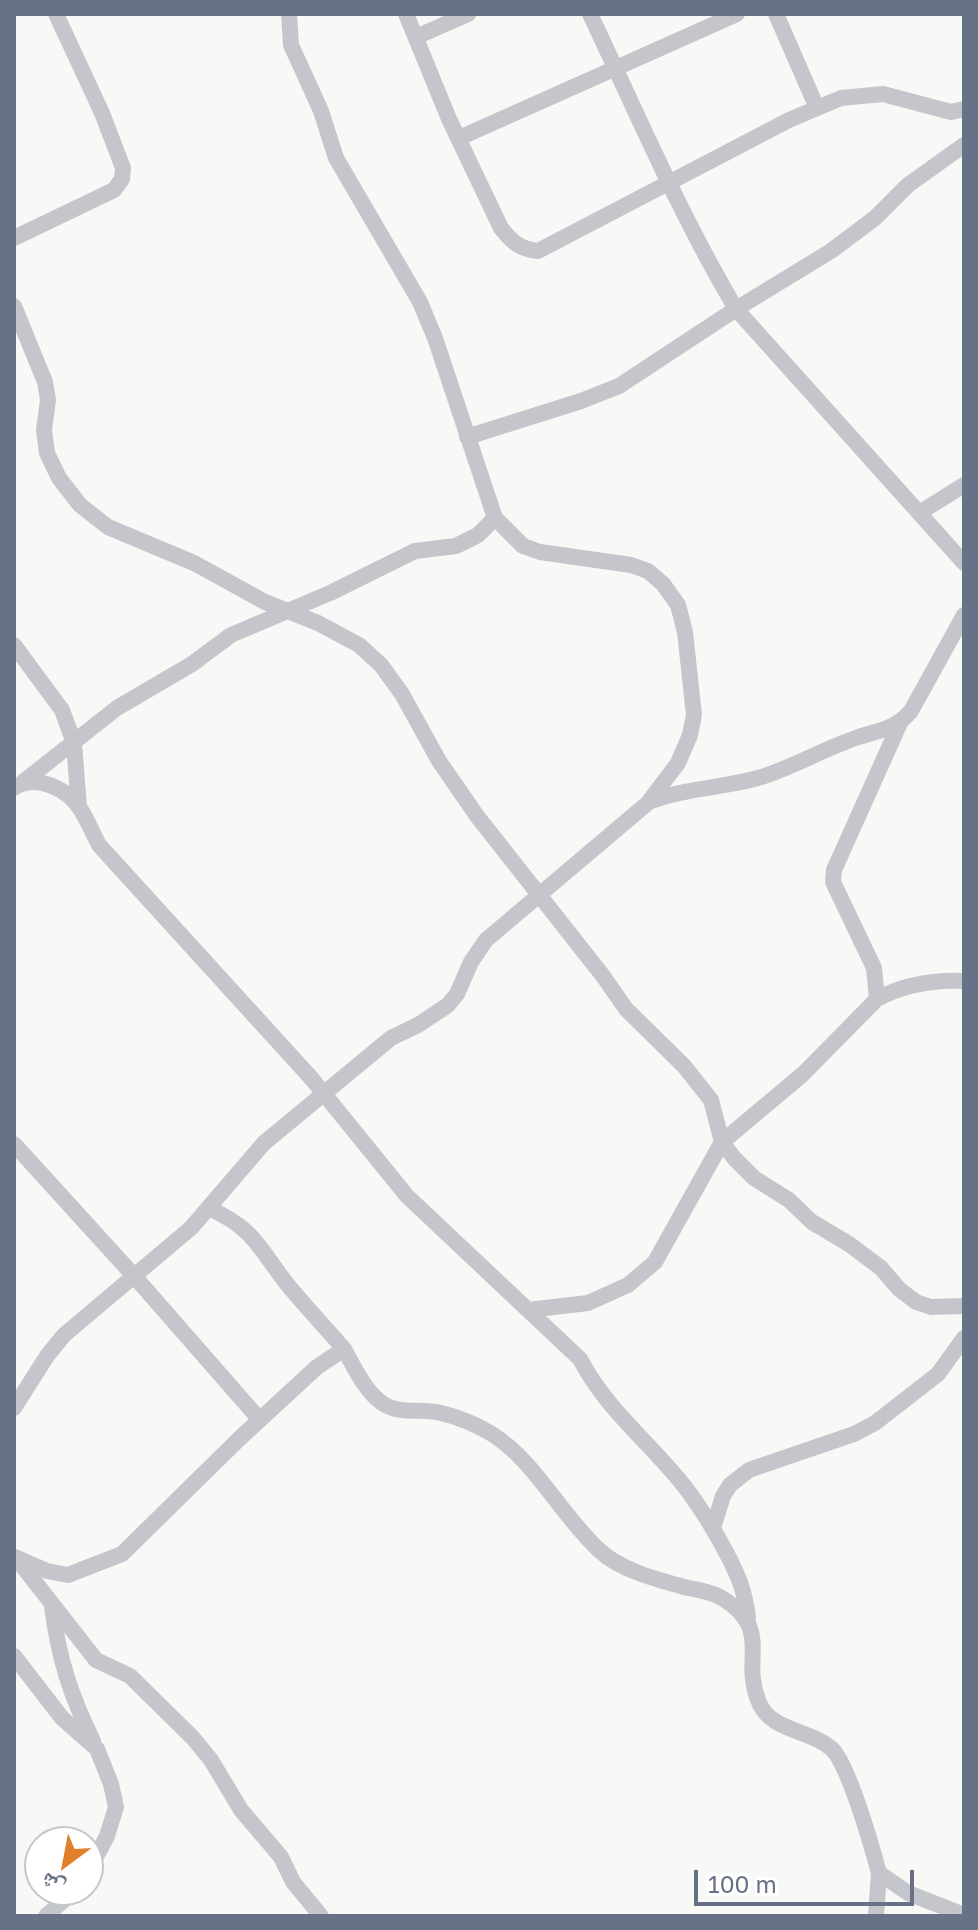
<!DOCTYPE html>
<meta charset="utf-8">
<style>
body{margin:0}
#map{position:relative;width:978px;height:1930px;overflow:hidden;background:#f8f8f6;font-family:"Golos Text","Noto Naskh Arabic",sans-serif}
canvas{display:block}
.frame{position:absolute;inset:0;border:16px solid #687286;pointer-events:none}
.north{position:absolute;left:24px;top:1826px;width:80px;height:80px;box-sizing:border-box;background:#fff;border:2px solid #c3c7cf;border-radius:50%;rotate:212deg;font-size:22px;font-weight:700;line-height:32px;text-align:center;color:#687286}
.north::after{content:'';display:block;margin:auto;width:28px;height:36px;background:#e1802c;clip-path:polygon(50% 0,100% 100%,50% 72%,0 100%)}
.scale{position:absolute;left:694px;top:1870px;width:220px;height:36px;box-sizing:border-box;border:4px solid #687286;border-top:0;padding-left:10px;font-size:24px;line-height:28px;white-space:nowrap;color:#687286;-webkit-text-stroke:6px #fff;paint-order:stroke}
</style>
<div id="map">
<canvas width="978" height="1930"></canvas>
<div class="frame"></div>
<div class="north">ش</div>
<div class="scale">100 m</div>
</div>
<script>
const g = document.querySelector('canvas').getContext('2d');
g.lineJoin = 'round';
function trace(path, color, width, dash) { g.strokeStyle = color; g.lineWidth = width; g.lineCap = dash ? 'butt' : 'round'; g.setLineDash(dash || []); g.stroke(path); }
trace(new Path2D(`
 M 289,14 L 291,45 L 321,111 L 336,158 L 420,302 L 435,338 L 495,518 L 523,546 L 540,552 L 631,565 L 648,571 L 663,584 L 678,605 L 685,632 L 694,715 L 690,735 L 678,763 L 650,800
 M 406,14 L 449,119 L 501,228 C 512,242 520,249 538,251 L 789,120 L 841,98 L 883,94 L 951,112 L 964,109
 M 590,14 C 637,113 680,215 736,309 L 964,563
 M 776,14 L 817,108
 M 416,37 L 468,14
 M 459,138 L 737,14
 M 14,238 L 114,190 L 122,179 L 123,168 L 102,113 L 56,14
 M 14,306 L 45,382 L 48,400 L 44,430 L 47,453 L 59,478 L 80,505 L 108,527 L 194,563 L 265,602 L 318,623 L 359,645 L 381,665 L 402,694 L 439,761 L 477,816 L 603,976 L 626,1009 L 684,1066 L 711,1100 L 722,1142 L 734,1158 L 754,1178 L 789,1200 L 812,1222 L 849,1244 L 881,1268 L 899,1289 L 916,1302 L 931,1307 L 964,1306
 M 467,437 L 581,401 L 619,386 L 736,309 L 831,251 L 875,218 L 908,185 L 964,145
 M 919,513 L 964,485
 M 14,645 L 62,710 L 74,743 L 79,807
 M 23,782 L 117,708 L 192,664 L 231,635 L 330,593 L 415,551 L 456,546 L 478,535 L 495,518
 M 14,788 C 36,773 68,789 81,810 C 88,821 93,834 99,845 L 312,1079 L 407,1196 L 580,1359 C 608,1412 649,1441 685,1487 C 701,1508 715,1531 727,1554 C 739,1577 745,1592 748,1618
 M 877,999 L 874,968 L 833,882 L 834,870 L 900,723
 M 14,1144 L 135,1277 L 260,1420
 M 208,1208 C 253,1227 259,1248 287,1284 C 305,1306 325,1327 344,1349
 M 528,1310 L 588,1303 L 628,1285 L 655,1262 L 722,1142 L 803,1074 L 877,999 C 903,985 934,980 964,981
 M 14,1408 L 47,1356 L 64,1335 L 191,1228 L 264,1143 L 391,1038 L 418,1025 L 448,1005 L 457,994 L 471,962 L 486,940 L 649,802 C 685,788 722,788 758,778 C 792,768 823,749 856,738 C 878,730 895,730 911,711 L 964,615
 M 713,1528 L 723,1496 L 730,1485 L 749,1470 L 854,1434 L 875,1423 L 938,1374 L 964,1338
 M 15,1557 L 47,1571 L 68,1575 L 122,1554 L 239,1439 L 317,1367 L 344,1349 C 354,1367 365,1391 382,1403 C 399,1415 422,1408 441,1413 C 458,1417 477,1425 492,1434 C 535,1461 561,1515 599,1550 C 621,1571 659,1580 688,1588 C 699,1590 712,1592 722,1598 C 773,1630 741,1656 758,1700 C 769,1732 810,1729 832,1749 C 849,1766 872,1847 879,1873 L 908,1893 L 964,1915
 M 17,1559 L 96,1660 L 130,1676 L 193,1738 L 211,1760 L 241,1810 L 281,1857 L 293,1882 L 321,1916
 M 52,1607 C 59,1659 70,1694 93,1741
 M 14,1656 L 62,1718 L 97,1749 L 111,1784 L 116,1807 L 107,1836 L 88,1872
 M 46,1916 L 75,1890
 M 876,1916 L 879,1873`), '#c4c6cb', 16);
</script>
